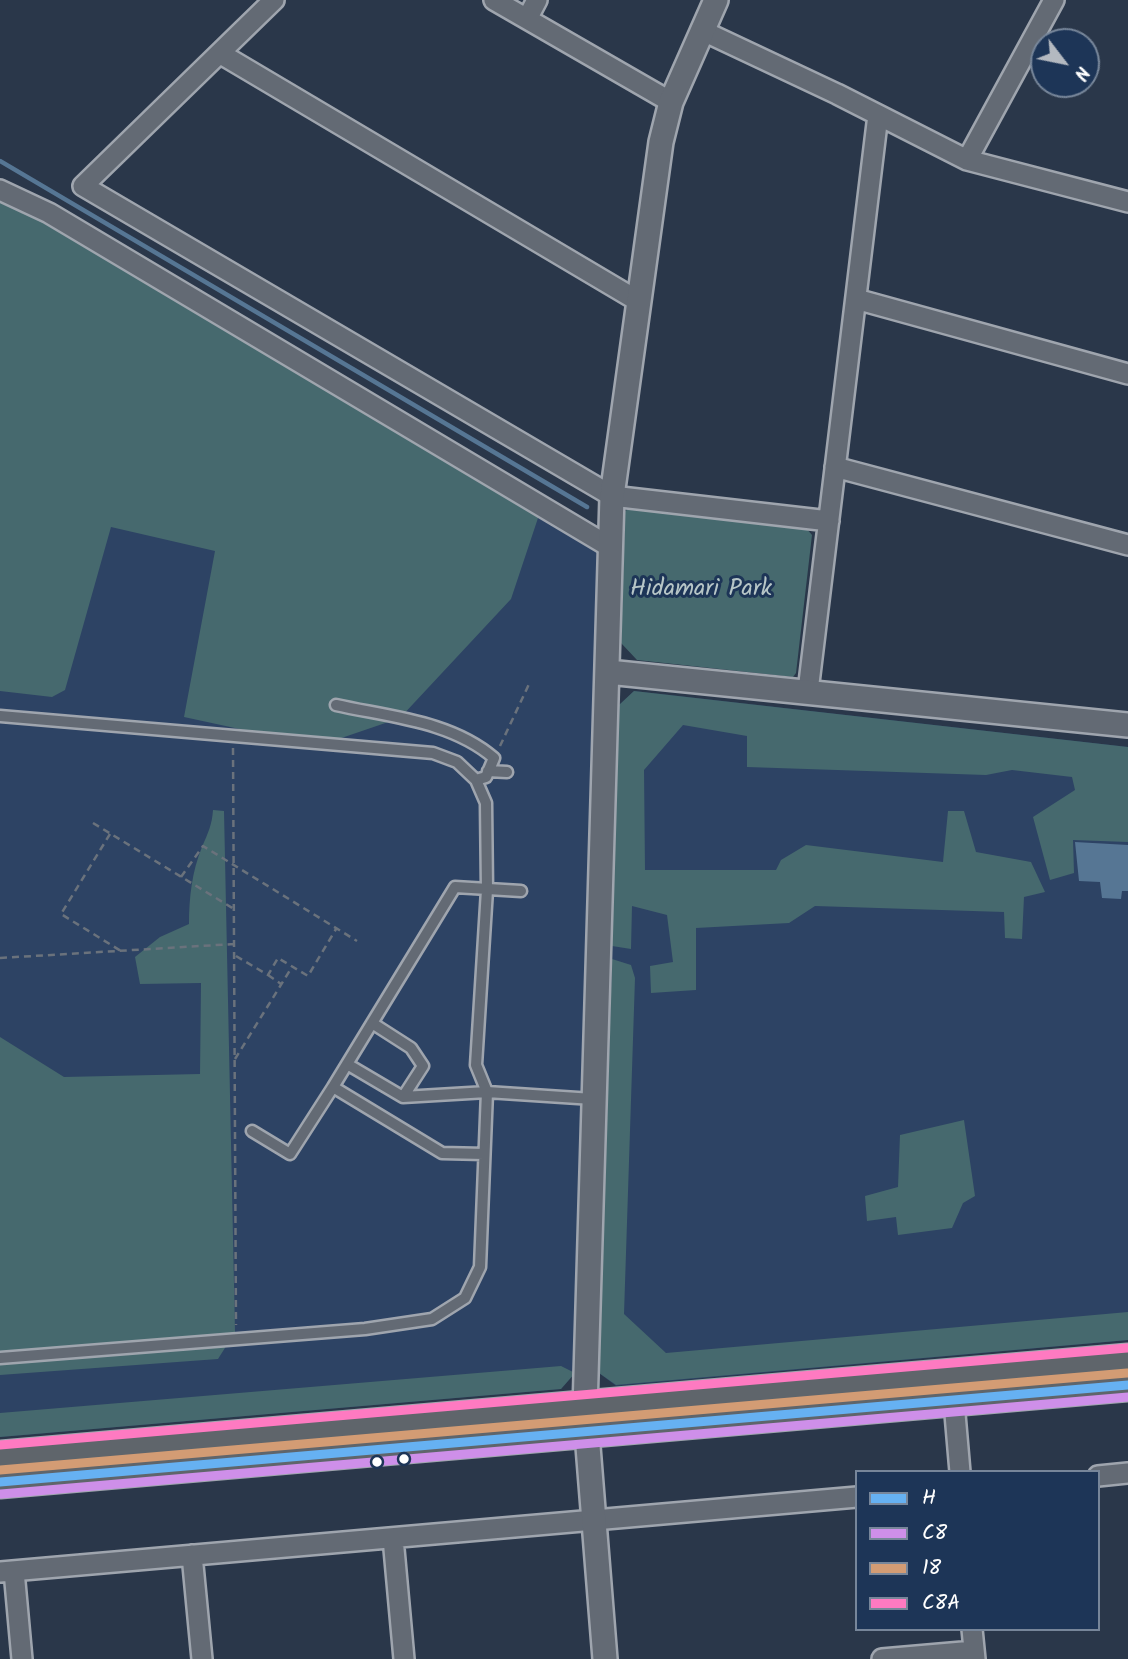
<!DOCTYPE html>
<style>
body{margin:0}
#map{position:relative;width:1128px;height:1659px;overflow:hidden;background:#2a374a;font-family:Kalam,sans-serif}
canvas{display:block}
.legend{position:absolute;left:855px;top:1470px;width:245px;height:161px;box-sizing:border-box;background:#1d3557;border:2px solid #77869a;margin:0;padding:9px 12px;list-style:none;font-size:21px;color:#fff}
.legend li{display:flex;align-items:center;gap:14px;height:35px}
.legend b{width:35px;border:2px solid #77869a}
.north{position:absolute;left:1030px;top:28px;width:70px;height:70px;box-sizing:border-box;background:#1d3557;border:2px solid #77869a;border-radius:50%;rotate:122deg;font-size:19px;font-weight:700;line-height:28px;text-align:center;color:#fff}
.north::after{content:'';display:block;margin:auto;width:24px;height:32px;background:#b4b9c0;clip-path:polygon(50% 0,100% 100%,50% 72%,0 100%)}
</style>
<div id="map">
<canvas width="1128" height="1659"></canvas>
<ul class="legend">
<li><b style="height:9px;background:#66b1f2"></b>H</li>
<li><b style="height:9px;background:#ce8fe9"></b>C8</li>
<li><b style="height:9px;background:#d39c74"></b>18</li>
<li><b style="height:9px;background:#fe7ac1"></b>C8A</li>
</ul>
<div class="north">N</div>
</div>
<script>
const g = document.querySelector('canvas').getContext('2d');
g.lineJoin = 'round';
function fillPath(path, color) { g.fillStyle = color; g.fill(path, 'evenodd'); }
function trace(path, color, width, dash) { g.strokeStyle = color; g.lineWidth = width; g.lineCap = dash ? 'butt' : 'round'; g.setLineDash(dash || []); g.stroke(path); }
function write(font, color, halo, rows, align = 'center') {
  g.font = font + ' Kalam,sans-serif'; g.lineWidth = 6; g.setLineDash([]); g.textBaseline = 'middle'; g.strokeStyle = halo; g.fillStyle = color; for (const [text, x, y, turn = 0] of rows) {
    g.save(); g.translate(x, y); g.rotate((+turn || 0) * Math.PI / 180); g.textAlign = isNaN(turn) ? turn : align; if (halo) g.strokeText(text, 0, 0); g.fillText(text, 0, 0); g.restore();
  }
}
fillPath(new Path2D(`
 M 0,195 L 596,545 L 602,558 L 575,1373 L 561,1389 L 0,1437 Z
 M 634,691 L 1128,747 L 1128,1340 L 616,1386 L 599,1373 L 619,705 Z`), '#2d4364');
fillPath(new Path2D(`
 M 0,195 L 540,512 L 511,599 L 400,718 L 318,746 L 184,717 L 215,551 L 111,527 L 65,690 L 52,697 L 0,691 Z
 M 635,506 L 806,528 L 812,535 L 796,673 L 793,677 L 637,660 L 621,643 L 625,511 Z
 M 634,691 L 1128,747 L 1128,842 L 1073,840 L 1074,873 L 1050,880 L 1033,817 L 1075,790 L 1072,777 L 1012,770 L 986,775 L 747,767 L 747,736 L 683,725 L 644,770 L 645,870 L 776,870 L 781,860 L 806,845 L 943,862 L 948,811 L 964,811 L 976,852 L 1031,862 L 1045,892 L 1024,897 L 1022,939 L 1005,938 L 1004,912 L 815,906 L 789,923 L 696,928 L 696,990 L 651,993 L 650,966 L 673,962 L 667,915 L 632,906 L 631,949 L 612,946 L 619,705 Z
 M 213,810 L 224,811 L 235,1332 L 218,1359 L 0,1375 L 0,1037 L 64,1077 L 200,1074 L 201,983 L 140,984 L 135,957 L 160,937 L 189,924 C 189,898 192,871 202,847 C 208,833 212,825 213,810 Z
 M 612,959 L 631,965 L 635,978 L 624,1314 L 666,1353 L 1128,1312 L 1128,1340 L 616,1385 L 599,1373 Z
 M 964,1120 L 975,1196 L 963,1203 L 952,1228 L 898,1235 L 896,1217 L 867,1221 L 865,1196 L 898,1187 L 900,1135 Z
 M 561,1366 L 575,1373 L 561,1389 L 0,1437 L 0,1413 Z`), '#46696e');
fillPath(new Path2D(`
 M 1075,842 L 1128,845 L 1128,891 L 1122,891 L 1121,899 L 1102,898 L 1100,882 L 1079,881 Z`), '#567694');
trace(new Path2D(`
 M 0,161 L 587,507`), '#567694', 4.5);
const service = new Path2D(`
 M 336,705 C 390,717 451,721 494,758 L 486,777 L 476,780
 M 0,716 L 433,753 L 457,762 L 476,780 L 486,803 L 487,890 L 476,1065 L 487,1092 L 480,1267 L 465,1298 L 432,1319 L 365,1329 L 0,1358
 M 488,771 L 507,772
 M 372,1023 L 411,1048 L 423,1066 L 403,1097
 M 347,1064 L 403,1097 L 487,1092 L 593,1099
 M 252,1131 L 290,1154 L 333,1087
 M 484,1154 L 442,1153 L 333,1087 L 455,887 L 521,891`);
const minor = new Path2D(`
 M 274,0 L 83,186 L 612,496 L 829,521
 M 494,0 L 671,102
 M 527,19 L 537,0
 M 701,30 L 837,94 L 967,160 L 1128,202
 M 221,54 L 638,301
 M 967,160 L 1054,0
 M 0,190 L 49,213 L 610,547
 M 856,299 L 1128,374
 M 835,467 L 1128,545
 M 808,691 L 878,115
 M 955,1414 L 960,1472
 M 1098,1476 L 1128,1473
 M 393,1538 L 404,1659
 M 192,1555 L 202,1659
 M 14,1571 L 22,1659
 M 0,1572 L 857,1497
 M 972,1629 L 975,1659
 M 882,1659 L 974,1651`);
const tertiary = new Path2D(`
 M 608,672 L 1128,725
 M 605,1659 L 585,1409 L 612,496 L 661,142 L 671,102 L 716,0`);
const primary = new Path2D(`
 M 0,1457 L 1128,1360
 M 0,1482 L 1128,1385`);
trace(service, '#9fa5ae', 15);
trace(minor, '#9fa5ae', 24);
trace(tertiary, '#9fa5ae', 28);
trace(primary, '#9fa5ae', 35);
trace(new Path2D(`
 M 500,746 L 530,682
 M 233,748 L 236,1325
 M 93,823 L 234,909
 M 110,834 L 61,914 L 121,951
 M 181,877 L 203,846 L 357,941
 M 236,956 L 268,975 L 278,958 L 308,976 L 336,929
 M 0,958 L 234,944
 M 268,975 L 281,984
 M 235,1059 L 292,967`), '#6a727c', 2.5, [7, 5]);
trace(service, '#636a74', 10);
trace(minor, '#636a74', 19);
trace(tertiary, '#636a74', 23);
trace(primary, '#5f656b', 30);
trace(new Path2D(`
 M 0,1482 L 1128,1385`), '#66b1f2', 9);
trace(new Path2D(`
 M 1,1494 L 1128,1397`), '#ce8fe9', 9);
trace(new Path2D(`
 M 0,1470 L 1127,1373`), '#d39c74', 9);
trace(new Path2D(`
 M 0,1445 L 1127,1348`), '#fe7ac1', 9);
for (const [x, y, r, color] of [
 [404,1459,6,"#fff"],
 [377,1462,6,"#fff"]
]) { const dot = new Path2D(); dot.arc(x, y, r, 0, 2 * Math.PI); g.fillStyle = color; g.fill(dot); trace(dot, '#1d3557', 2.5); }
write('24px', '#b7c6c7', '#1d3557', [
 ["Hidamari Park",701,591]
]);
</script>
